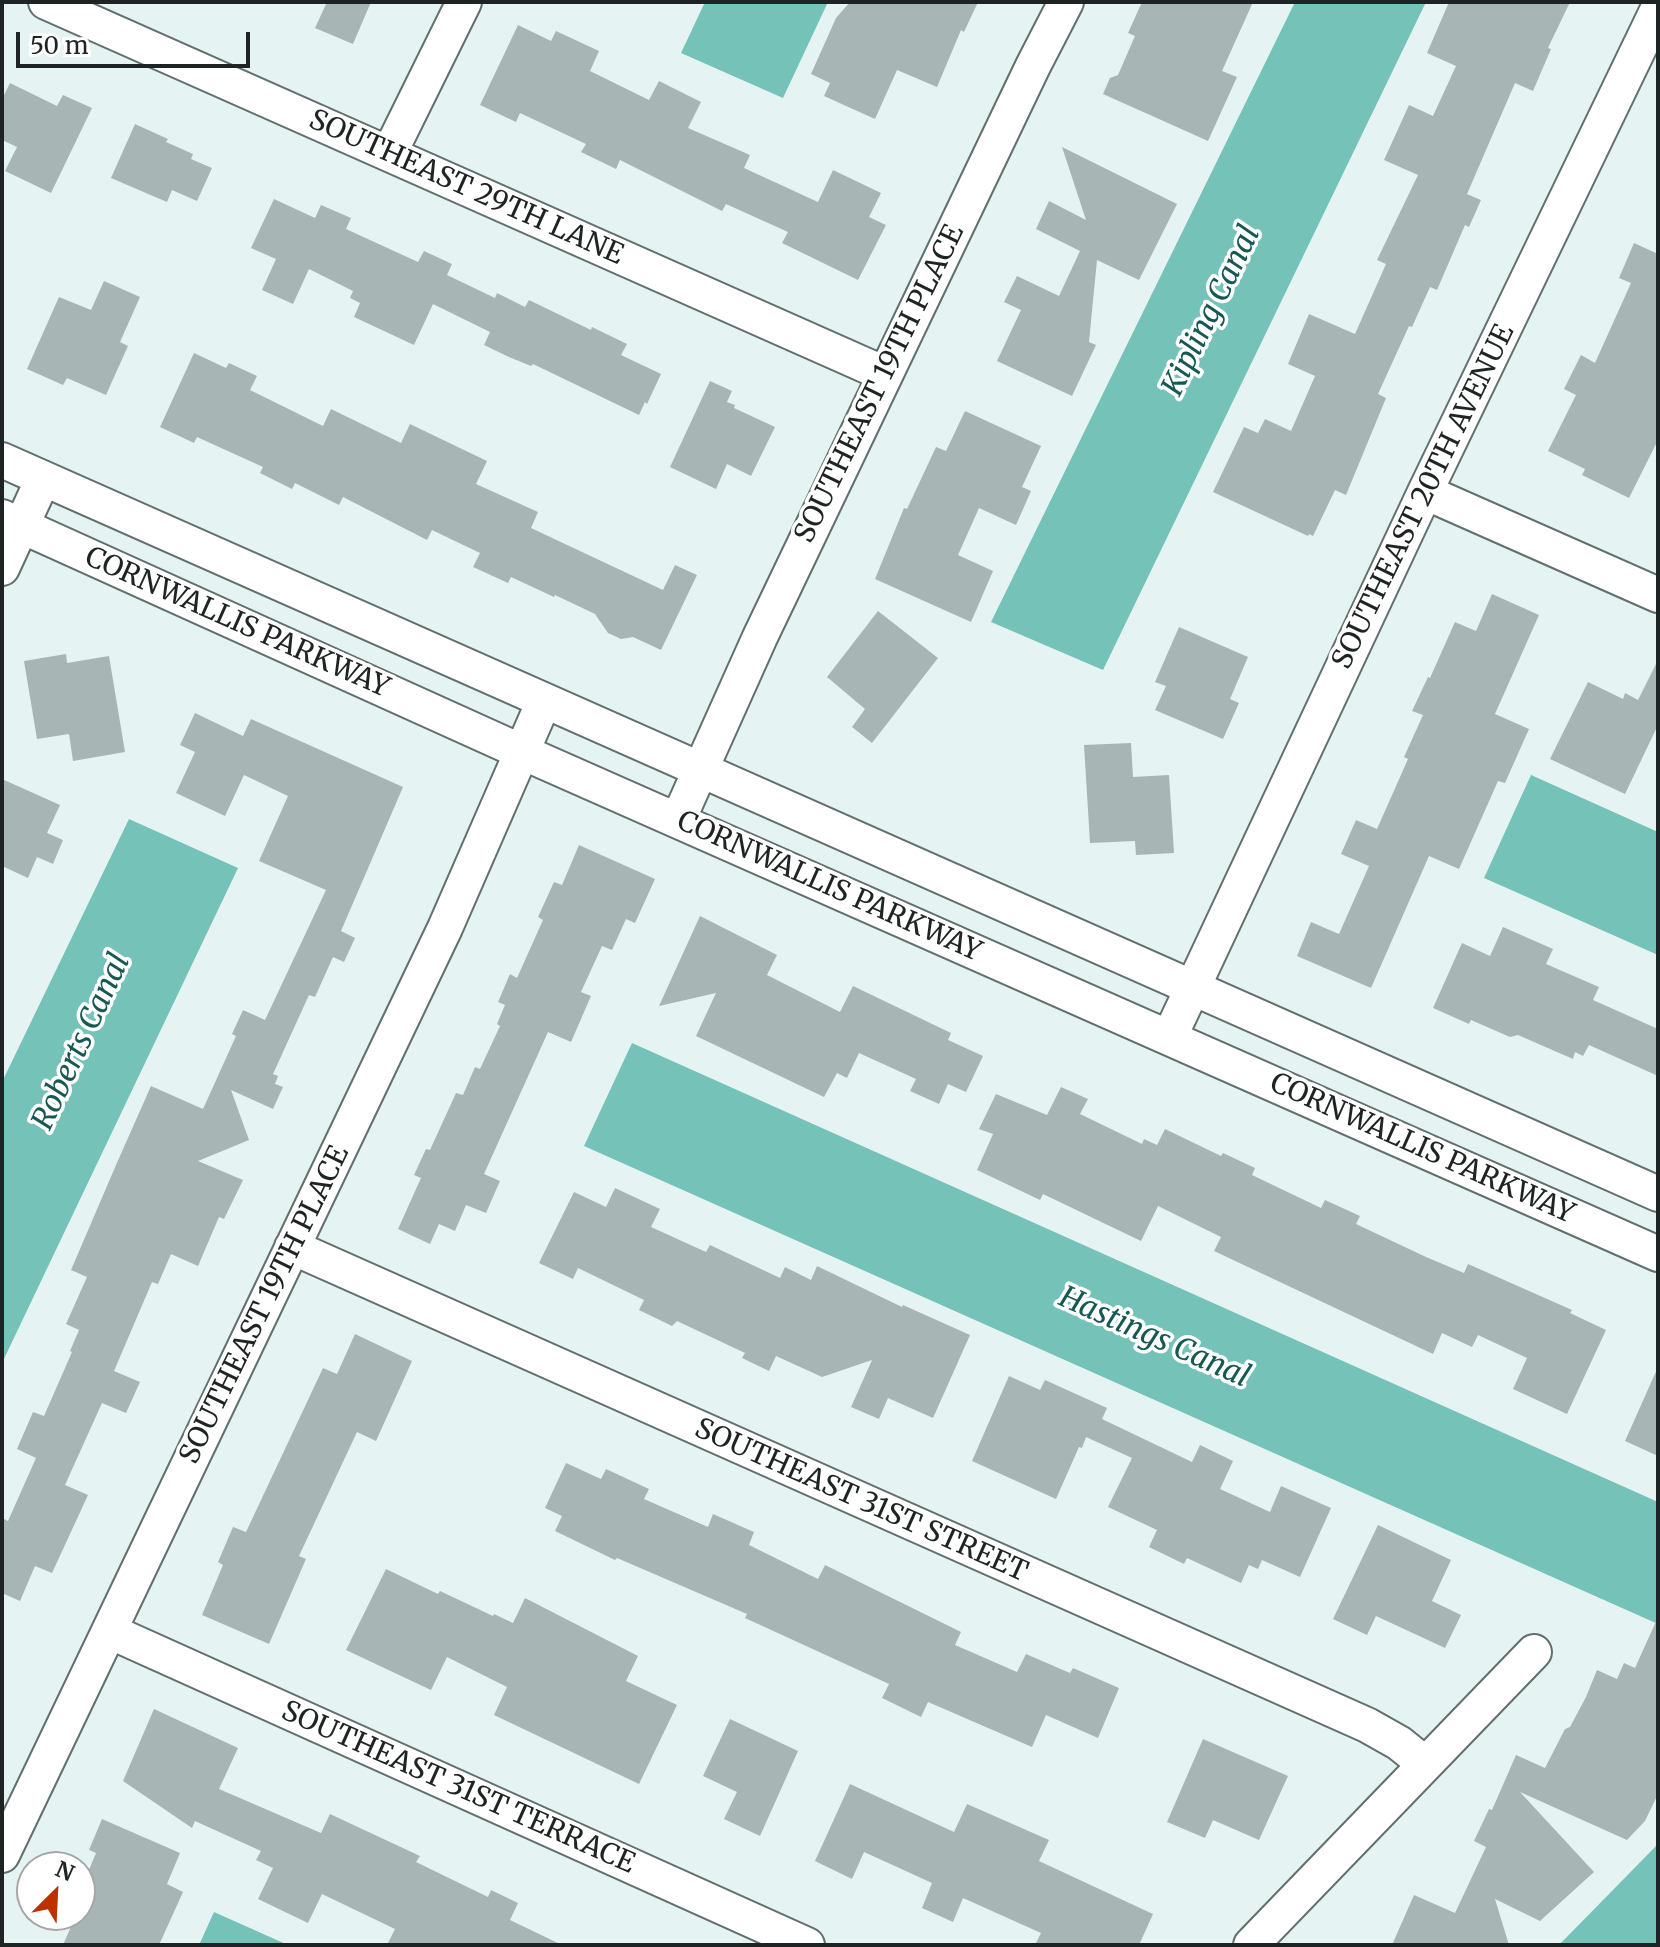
<!DOCTYPE html>
<style>
body{margin:0}
#map{position:relative;width:1660px;height:1947px;overflow:hidden;background:#e5f4f2;font-family:Merriweather,serif}
canvas{display:block}
.frame{position:absolute;inset:0;border:4px solid #1e2423;pointer-events:none}
.north{position:absolute;left:16px;top:1851px;width:80px;height:80px;box-sizing:border-box;background:#fff;border:2px solid #a5a7a7;border-radius:50%;rotate:24deg;font-size:22px;font-weight:700;line-height:32px;text-align:center;color:#1e2423}
.north::after{content:'';display:block;margin:auto;width:28px;height:36px;background:#bb3200;clip-path:polygon(50% 0,100% 100%,50% 72%,0 100%)}
.scale{position:absolute;left:16px;top:32px;width:234px;height:36px;box-sizing:border-box;border:4px solid #1e2423;border-top:0;padding-left:10px;font-size:24px;line-height:28px;white-space:nowrap;color:#1e2423;-webkit-text-stroke:6px #fff;paint-order:stroke}
</style>
<div id="map">
<canvas width="1660" height="1947"></canvas>
<div class="frame"></div>
<div class="north">N</div>
<div class="scale">50 m</div>
</div>
<script>
const g = document.querySelector('canvas').getContext('2d');
g.lineJoin = 'round';
function fillPath(path, color) { g.fillStyle = color; g.fill(path, 'evenodd'); }
function trace(path, color, width, dash) { g.strokeStyle = color; g.lineWidth = width; g.lineCap = dash ? 'butt' : 'round'; g.setLineDash(dash || []); g.stroke(path); }
function write(font, color, halo, rows, align = 'center') {
  g.font = font + ' Merriweather,serif'; g.lineWidth = 7; g.setLineDash([]); g.textBaseline = 'middle'; g.strokeStyle = halo; g.fillStyle = color; for (const [text, x, y, turn = 0] of rows) {
    g.save(); g.translate(x, y); g.rotate((+turn || 0) * Math.PI / 180); g.textAlign = isNaN(turn) ? turn : align; if (halo) g.strokeText(text, 0, 0); g.fillText(text, 0, 0); g.restore();
  }
}
fillPath(new Path2D(`
 M 705,2 L 828,2 L 783,98 L 681,53 Z
 M 1295,2 L 1426,2 L 1103,670 L 991,622 Z
 M 1531,775 L 1658,832 L 1658,955 L 1484,878 Z
 M 129,819 L 238,868 L 2,1363 L 2,1082 Z
 M 632,1043 L 1658,1502 L 1658,1624 L 584,1146 Z
 M 1658,1844 L 1658,1945 L 1559,1945 Z
 M 214,1912 L 288,1945 L 199,1945 Z`), '#75c2b9');
fillPath(new Path2D(`
 M 327,2 L 371,2 L 353,44 L 315,28 Z
 M 850,2 L 978,2 L 964,32 L 961,30 L 937,87 L 897,70 L 875,119 L 824,96 L 830,83 L 811,74 L 836,18 Z
 M 1142,2 L 1253,2 L 1222,71 L 1237,77 L 1208,141 L 1103,94 L 1110,78 L 1118,75 L 1135,36 L 1128,33 Z
 M 1449,2 L 1570,2 L 1548,48 L 1551,49 L 1533,91 L 1515,83 L 1467,194 L 1481,200 L 1469,227 L 1465,225 L 1437,290 L 1430,287 L 1412,327 L 1409,326 L 1378,394 L 1386,398 L 1346,495 L 1335,490 L 1313,536 L 1309,534 L 1308,536 L 1213,492 L 1244,427 L 1258,433 L 1265,419 L 1291,431 L 1315,376 L 1288,364 L 1309,314 L 1355,334 L 1386,264 L 1377,260 L 1418,175 L 1384,160 L 1409,105 L 1433,116 L 1456,66 L 1427,53 Z
 M 518,25 L 551,41 L 556,31 L 599,51 L 590,71 L 649,100 L 659,81 L 701,102 L 688,128 L 750,155 L 744,168 L 818,202 L 833,170 L 881,193 L 869,217 L 886,225 L 858,280 L 782,243 L 788,232 L 726,204 L 722,211 L 620,160 L 616,169 L 581,152 L 586,144 L 520,113 L 516,122 L 480,105 Z
 M 10,83 L 57,106 L 63,95 L 92,108 L 51,193 L 5,171 L 17,147 L 2,140 L 2,99 Z
 M 135,124 L 168,139 L 166,142 L 193,154 L 191,159 L 212,168 L 197,201 L 172,190 L 167,202 L 111,178 Z
 M 1062,147 L 1177,204 L 1139,280 L 1097,260 L 1089,342 L 1096,345 L 1072,396 L 997,361 L 1021,310 L 1004,302 L 1017,276 L 1059,296 L 1080,251 L 1036,229 L 1049,201 L 1086,220 Z
 M 274,199 L 315,218 L 321,205 L 351,218 L 346,229 L 418,262 L 424,251 L 452,264 L 447,275 L 495,298 L 497,293 L 525,307 L 529,300 L 591,330 L 592,327 L 627,344 L 621,355 L 661,374 L 647,404 L 645,402 L 639,415 L 533,364 L 531,366 L 509,357 L 484,345 L 490,332 L 433,304 L 414,345 L 354,317 L 360,303 L 350,298 L 353,291 L 309,269 L 293,304 L 262,290 L 276,259 L 251,248 Z
 M 1634,243 L 1658,254 L 1658,440 L 1629,498 L 1582,475 L 1585,469 L 1548,451 L 1576,395 L 1564,389 L 1581,355 L 1595,363 L 1631,283 L 1619,278 Z
 M 104,281 L 140,297 L 120,342 L 128,346 L 106,395 L 67,378 L 63,385 L 27,369 L 59,297 L 91,310 Z
 M 194,353 L 226,368 L 229,363 L 257,376 L 250,390 L 323,426 L 331,409 L 401,443 L 410,424 L 487,461 L 476,484 L 538,512 L 531,528 L 663,590 L 675,565 L 697,575 L 661,650 L 633,637 L 621,639 L 608,633 L 595,614 L 555,595 L 554,597 L 511,577 L 508,583 L 473,567 L 480,553 L 432,530 L 427,540 L 343,497 L 339,505 L 295,483 L 292,489 L 260,473 L 263,467 L 197,437 L 194,443 L 160,427 Z
 M 710,381 L 732,391 L 727,402 L 735,405 L 734,408 L 775,427 L 751,476 L 727,464 L 716,489 L 670,467 Z
 M 965,411 L 1041,446 L 1022,487 L 1031,491 L 1016,525 L 979,508 L 958,555 L 993,571 L 971,622 L 875,579 L 904,508 L 907,509 L 936,447 L 946,451 Z
 M 1492,594 L 1539,615 L 1495,714 L 1529,729 L 1505,783 L 1498,781 L 1459,869 L 1429,856 L 1371,988 L 1297,956 L 1311,922 L 1339,934 L 1369,866 L 1341,854 L 1356,820 L 1377,829 L 1408,759 L 1404,757 L 1423,715 L 1412,711 L 1428,677 L 1430,678 L 1455,622 L 1476,631 Z
 M 878,611 L 938,658 L 872,743 L 852,727 L 865,709 L 827,677 Z
 M 1179,627 L 1248,657 L 1230,699 L 1239,703 L 1223,739 L 1155,710 L 1166,686 L 1155,682 Z
 M 66,654 L 67,663 L 109,656 L 125,752 L 73,761 L 69,734 L 37,739 L 24,661 Z
 M 1658,660 L 1658,725 L 1625,794 L 1550,759 L 1588,682 L 1623,699 L 1625,693 L 1638,700 Z
 M 195,713 L 243,736 L 251,719 L 403,787 L 341,931 L 355,938 L 344,962 L 333,957 L 315,997 L 309,995 L 273,1074 L 278,1076 L 275,1084 L 283,1087 L 273,1109 L 231,1090 L 249,1140 L 198,1161 L 243,1180 L 224,1219 L 219,1217 L 198,1266 L 171,1254 L 158,1284 L 152,1282 L 114,1371 L 140,1382 L 126,1413 L 102,1403 L 65,1485 L 88,1495 L 52,1573 L 35,1566 L 20,1601 L 2,1593 L 2,1518 L 8,1521 L 36,1458 L 17,1449 L 33,1412 L 44,1416 L 72,1352 L 70,1351 L 79,1330 L 66,1324 L 87,1277 L 71,1270 L 116,1165 L 151,1086 L 203,1109 L 236,1036 L 232,1034 L 243,1010 L 265,1020 L 326,890 L 259,861 L 288,796 L 244,775 L 225,816 L 176,793 L 195,752 L 180,745 Z
 M 1131,743 L 1133,777 L 1169,775 L 1174,853 L 1136,855 L 1135,841 L 1090,843 L 1084,745 Z
 M 2,779 L 60,805 L 47,833 L 63,840 L 53,864 L 37,857 L 28,878 L 2,866 Z
 M 579,845 L 655,879 L 635,923 L 626,919 L 612,950 L 602,946 L 581,992 L 591,996 L 571,1042 L 548,1032 L 484,1174 L 500,1181 L 486,1213 L 466,1205 L 455,1231 L 439,1224 L 430,1244 L 398,1229 L 421,1178 L 414,1175 L 426,1149 L 430,1150 L 456,1093 L 463,1095 L 475,1067 L 480,1069 L 500,1026 L 497,1024 L 505,1005 L 498,1002 L 510,974 L 517,978 L 543,920 L 538,917 L 554,882 L 562,885 Z
 M 700,916 L 777,955 L 767,975 L 840,1012 L 853,986 L 951,1033 L 948,1040 L 983,1056 L 966,1092 L 948,1084 L 939,1104 L 910,1091 L 916,1079 L 859,1053 L 847,1078 L 837,1073 L 824,1097 L 696,1036 L 716,993 L 659,1006 Z
 M 1503,927 L 1553,949 L 1546,964 L 1599,987 L 1593,1000 L 1658,1029 L 1658,1076 L 1589,1045 L 1583,1056 L 1575,1052 L 1573,1059 L 1518,1035 L 1510,1037 L 1471,1020 L 1469,1024 L 1433,1008 L 1462,943 L 1490,956 Z
 M 1061,1087 L 1088,1099 L 1080,1114 L 1142,1144 L 1144,1139 L 1157,1145 L 1165,1129 L 1221,1156 L 1223,1153 L 1255,1168 L 1252,1175 L 1321,1208 L 1325,1200 L 1360,1216 L 1356,1224 L 1426,1257 L 1464,1273 L 1468,1264 L 1572,1310 L 1570,1313 L 1606,1330 L 1567,1414 L 1513,1389 L 1527,1358 L 1478,1335 L 1472,1347 L 1442,1333 L 1433,1354 L 1214,1251 L 1221,1237 L 1158,1206 L 1141,1241 L 1043,1194 L 1040,1200 L 977,1170 L 993,1134 L 979,1129 L 996,1094 L 1047,1115 Z
 M 615,1188 L 660,1209 L 651,1227 L 706,1252 L 710,1245 L 780,1278 L 785,1267 L 811,1280 L 817,1266 L 902,1307 L 903,1305 L 970,1335 L 933,1418 L 888,1398 L 879,1419 L 851,1407 L 872,1360 L 822,1377 L 776,1356 L 769,1371 L 742,1358 L 745,1353 L 677,1321 L 672,1326 L 639,1310 L 644,1300 L 578,1268 L 573,1279 L 539,1263 L 574,1192 L 606,1207 Z
 M 355,1334 L 412,1361 L 376,1441 L 357,1432 L 299,1556 L 306,1559 L 269,1644 L 202,1615 L 223,1565 L 218,1562 L 233,1527 L 246,1532 L 323,1368 L 337,1374 Z
 M 1658,1367 L 1658,1456 L 1625,1441 Z
 M 1009,1376 L 1040,1390 L 1045,1380 L 1107,1408 L 1102,1419 L 1192,1462 L 1200,1445 L 1233,1461 L 1220,1489 L 1270,1512 L 1281,1486 L 1331,1508 L 1300,1577 L 1262,1560 L 1258,1569 L 1249,1565 L 1241,1583 L 1187,1558 L 1184,1564 L 1149,1547 L 1157,1530 L 1108,1507 L 1132,1458 L 1086,1437 L 1082,1448 L 1079,1447 L 1056,1499 L 972,1461 Z
 M 566,1463 L 601,1479 L 606,1469 L 649,1489 L 644,1499 L 708,1527 L 713,1514 L 754,1532 L 749,1545 L 818,1579 L 825,1565 L 961,1632 L 955,1645 L 1017,1672 L 1026,1654 L 1070,1673 L 1073,1668 L 1119,1688 L 1098,1738 L 1046,1715 L 1032,1747 L 928,1702 L 921,1717 L 882,1698 L 889,1684 L 745,1618 L 747,1614 L 617,1558 L 615,1560 L 555,1531 L 562,1516 L 545,1508 Z
 M 1378,1525 L 1451,1560 L 1432,1601 L 1461,1615 L 1445,1648 L 1376,1616 L 1367,1635 L 1333,1619 Z
 M 386,1569 L 438,1594 L 440,1591 L 493,1616 L 494,1614 L 513,1623 L 525,1598 L 638,1656 L 626,1681 L 677,1705 L 639,1784 L 494,1715 L 507,1687 L 447,1657 L 431,1690 L 346,1650 Z
 M 1658,1617 L 1658,1794 L 1645,1821 L 1627,1840 L 1520,1792 L 1594,1872 L 1540,1921 L 1495,1899 L 1509,1945 L 1392,1945 L 1414,1895 L 1455,1913 L 1486,1847 L 1474,1841 L 1489,1809 L 1492,1810 L 1516,1755 L 1545,1768 L 1565,1729 L 1570,1727 L 1586,1697 L 1597,1670 L 1617,1679 L 1624,1663 L 1635,1668 Z
 M 154,1709 L 238,1748 L 219,1789 L 321,1833 L 330,1814 L 420,1856 L 416,1862 L 488,1897 L 491,1890 L 518,1903 L 510,1920 L 562,1945 L 387,1945 L 395,1929 L 322,1894 L 308,1923 L 258,1899 L 273,1868 L 256,1860 L 261,1851 L 195,1821 L 192,1828 L 123,1781 Z
 M 730,1719 L 798,1751 L 760,1836 L 724,1819 L 737,1792 L 703,1776 Z
 M 1203,1739 L 1288,1776 L 1259,1840 L 1213,1820 L 1205,1838 L 1167,1822 Z
 M 850,1784 L 954,1832 L 967,1804 L 1049,1840 L 1039,1861 L 1153,1914 L 1139,1945 L 1035,1945 L 1041,1933 L 963,1898 L 953,1922 L 922,1908 L 932,1883 L 864,1852 L 852,1879 L 815,1861 Z
 M 102,1819 L 180,1853 L 167,1884 L 183,1892 L 159,1945 L 63,1945 L 76,1915 L 80,1915 L 80,1907 L 92,1880 L 86,1877 L 96,1853 L 89,1850 Z`), '#a7b6b4');
const minor = new Path2D(`
 M 46,2 L 885,374
 M 389,154 L 464,2
 M 2,460 L 1658,1194
 M 1425,492 L 1658,595
 M 2,517 L 522,752 L 1658,1254
 M 2,568 L 43,479
 M 678,820 L 760,637 L 1033,66 L 1066,2
 M 1170,1036 L 1425,492 L 1658,9
 M 292,1247 L 1367,1725 L 1399,1743 L 1425,1764
 M 109,1631 L 807,1945
 M 2,1855 L 445,928 L 544,701
 M 1251,1945 L 1534,1652`);
trace(minor, '#616f6d', 38);
trace(minor, '#fff', 34);
write('28px', '#1e2423', '#fff', [
 ["SOUTHEAST 29TH LANE",466,188,24],
 ["SOUTHEAST 19TH PLACE",880,384,-64],
 ["SOUTHEAST 20TH AVENUE",1424,497,-64],
 ["CORNWALLIS PARKWAY",237,623,24],
 ["CORNWALLIS PARKWAY",829,887,24],
 ["CORNWALLIS PARKWAY",1422,1149,24],
 ["SOUTHEAST 19TH PLACE",265,1305,-64],
 ["SOUTHEAST 31ST STREET",861,1501,24],
 ["SOUTHEAST 31ST TERRACE",458,1788,24]
]);
write('italic 30px', '#165852', '#fff', [
 ["Kipling Canal",1212,311,-64],
 ["Roberts Canal",82,1042,-65],
 ["Hastings Canal",1154,1338,24]
]);
</script>
